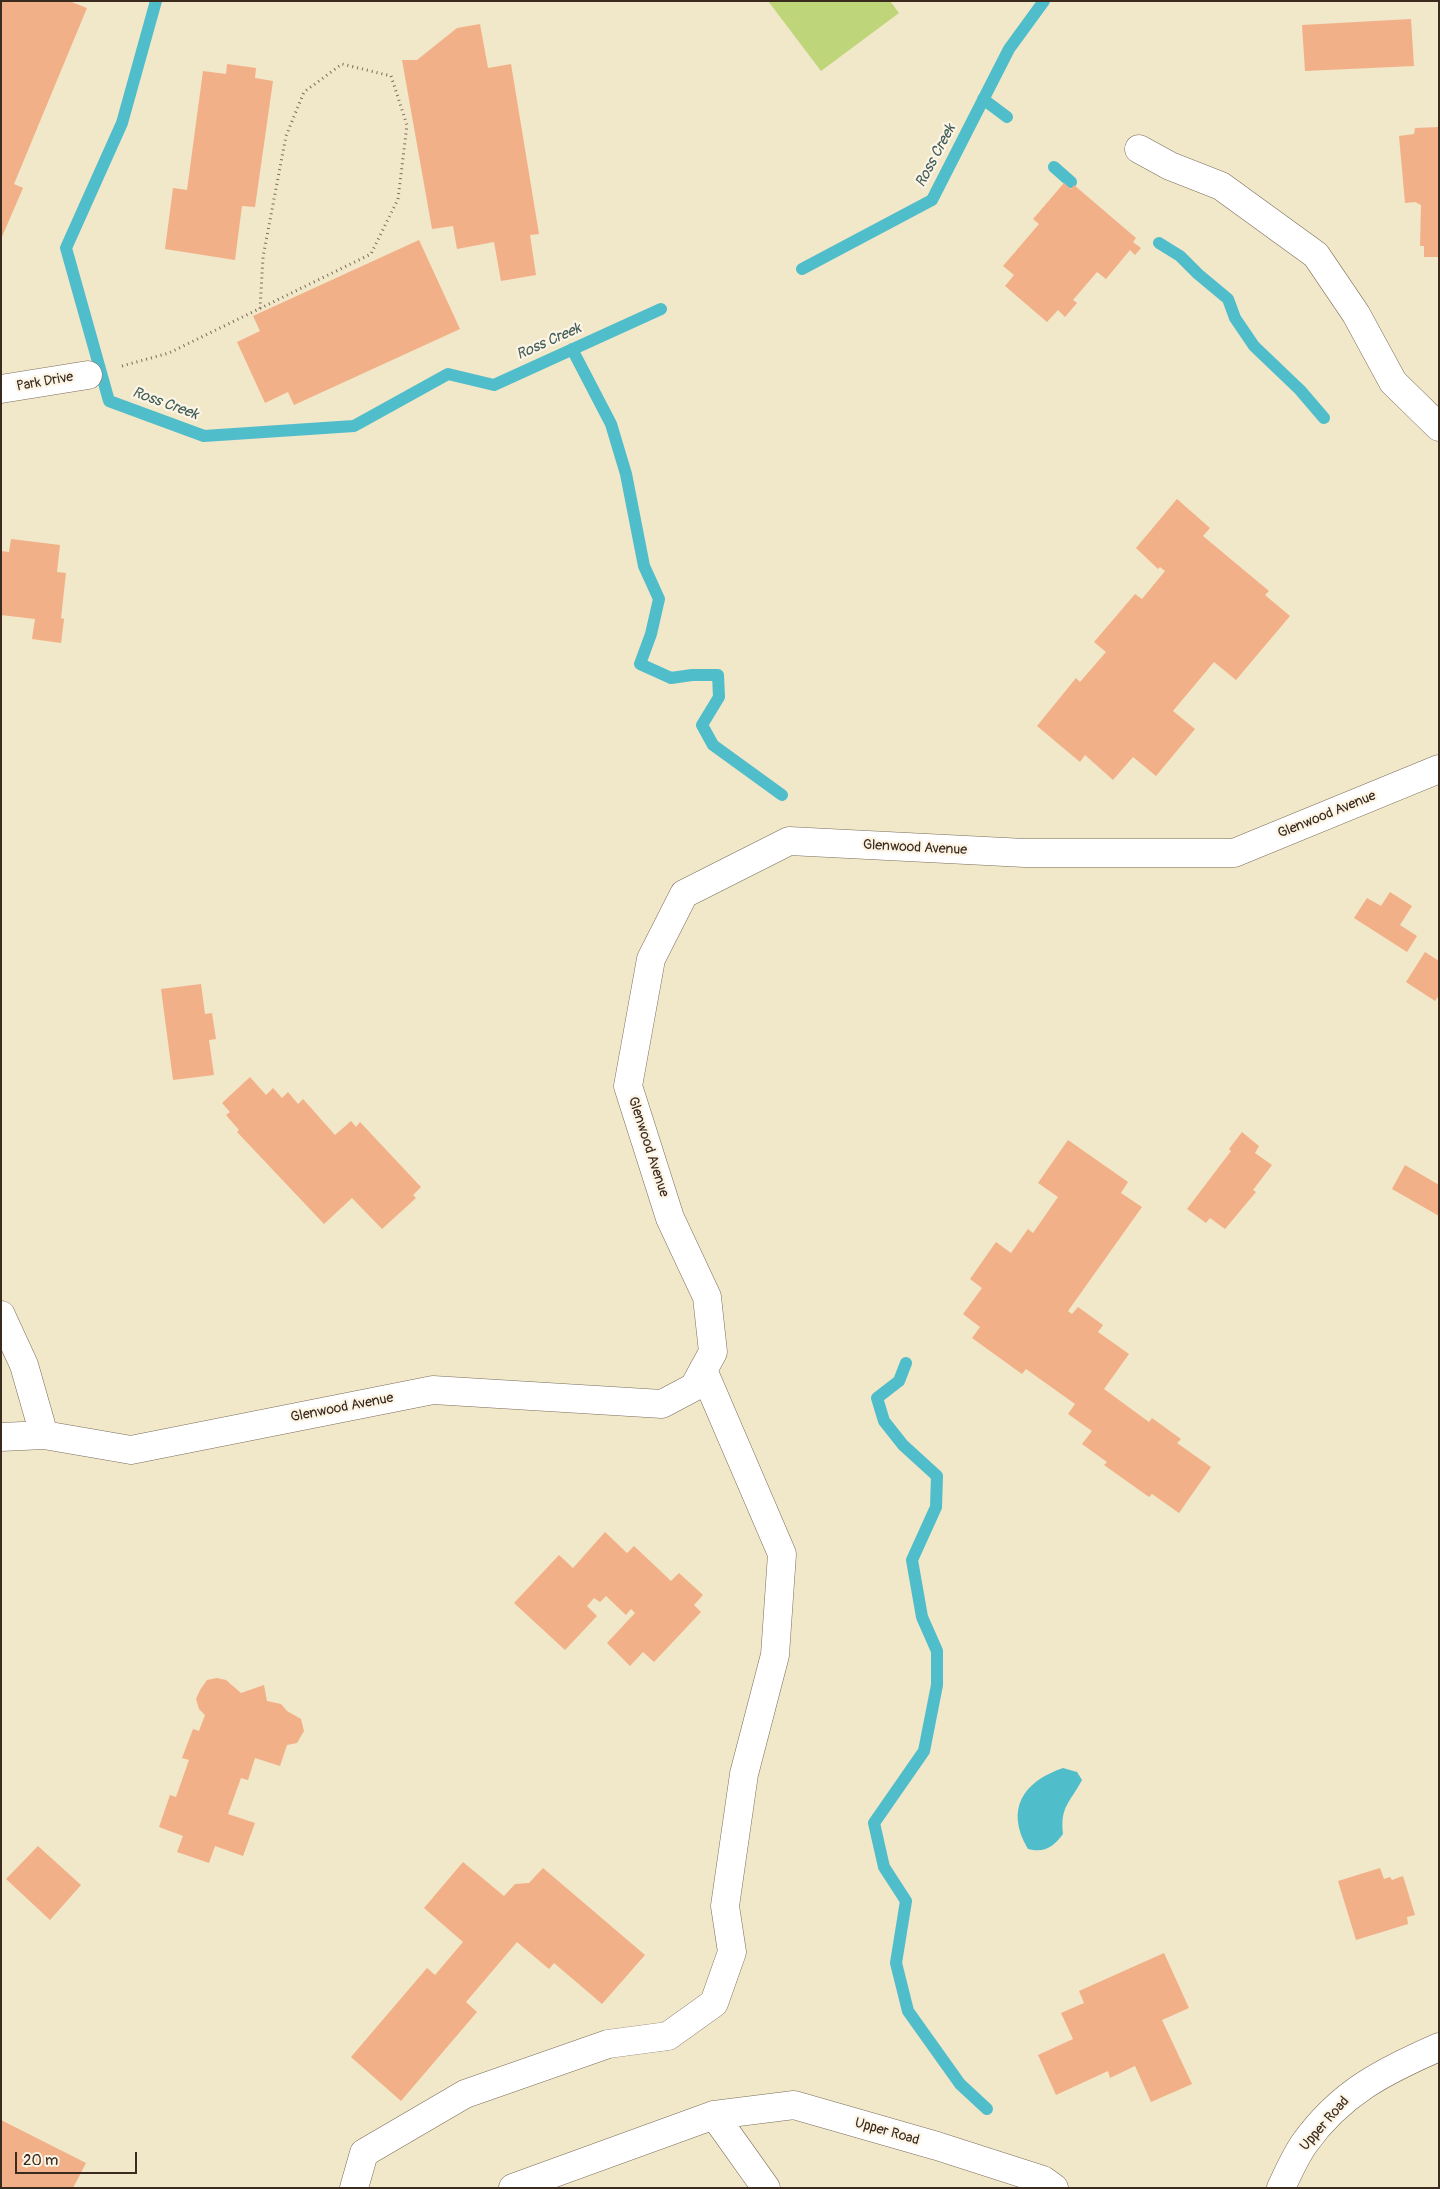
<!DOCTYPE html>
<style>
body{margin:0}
#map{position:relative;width:1440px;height:2189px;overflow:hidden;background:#f1e7c9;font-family:Pangolin,sans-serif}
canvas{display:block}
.frame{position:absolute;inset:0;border:2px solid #3b2a1e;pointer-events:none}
.scale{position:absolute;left:15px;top:2152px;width:122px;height:22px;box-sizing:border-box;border:2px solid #3b2a1e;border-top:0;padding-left:6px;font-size:15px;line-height:18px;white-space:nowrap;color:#3b2a1e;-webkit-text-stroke:4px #fcf5e5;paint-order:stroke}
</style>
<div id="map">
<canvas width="1440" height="2189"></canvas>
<div class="frame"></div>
<div class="scale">20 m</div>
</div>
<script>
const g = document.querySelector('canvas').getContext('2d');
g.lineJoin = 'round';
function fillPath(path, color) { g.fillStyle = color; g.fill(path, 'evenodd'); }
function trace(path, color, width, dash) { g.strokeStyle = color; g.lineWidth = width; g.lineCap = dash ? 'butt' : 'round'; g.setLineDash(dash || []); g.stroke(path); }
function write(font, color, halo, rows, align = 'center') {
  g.font = font + ' Pangolin,sans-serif'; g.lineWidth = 4.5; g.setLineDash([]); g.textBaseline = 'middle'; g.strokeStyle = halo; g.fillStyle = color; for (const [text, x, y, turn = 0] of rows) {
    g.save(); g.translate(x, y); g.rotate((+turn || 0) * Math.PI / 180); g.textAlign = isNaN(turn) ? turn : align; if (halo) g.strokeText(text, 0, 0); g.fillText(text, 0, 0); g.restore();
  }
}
fillPath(new Path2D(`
 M 768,1 L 890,1 L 899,13 L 821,71 Z`), '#bfd579');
fillPath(new Path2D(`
 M 1063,1768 L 1077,1772 L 1082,1780 C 1070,1803 1060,1806 1063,1834 C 1053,1847 1045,1853 1028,1849 C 1005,1810 1022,1782 1063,1768 Z`), '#50bdca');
trace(new Path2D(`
 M 156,1 L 122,123 L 66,248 L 109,401 L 204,436 L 354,426 L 448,374 L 494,385 L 661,309
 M 983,99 L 1007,117
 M 1054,167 L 1071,182
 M 1159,243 L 1180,256 L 1198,274 L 1228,299 L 1235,318 L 1254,346 L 1300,390 L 1324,418
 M 802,269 L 932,200 L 1009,49 L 1044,1
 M 572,349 L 611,424 L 626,474 L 644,566 L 659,599 L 651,634 L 640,664 L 671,678 L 692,675 L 718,675 L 719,697 L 702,725 L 713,745 L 782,795
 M 906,1363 L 899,1381 L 877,1398 L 884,1421 L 903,1445 L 937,1476 L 936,1507 L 912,1560 L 922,1617 L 937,1651 L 937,1685 L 924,1751 L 874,1823 L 884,1867 L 906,1901 L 896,1963 L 908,2011 L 960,2084 L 987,2109`), '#50bdca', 12);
fillPath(new Path2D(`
 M 1,1 L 69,1 L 87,8 L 14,184 L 23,188 L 1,239 Z
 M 1411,19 L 1414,66 L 1305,71 L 1302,25 Z
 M 480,24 L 488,68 L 511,64 L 539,234 L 530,235 L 536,275 L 501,281 L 494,242 L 457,249 L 453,226 L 432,229 L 402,60 L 417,60 L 457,28 Z
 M 227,64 L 256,68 L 255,78 L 273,81 L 255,207 L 242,206 L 235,260 L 165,249 L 173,188 L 187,190 L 203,71 L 226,74 Z
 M 1439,127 L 1439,257 L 1424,257 L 1424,246 L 1420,246 L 1421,205 L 1415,202 L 1405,203 L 1399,136 L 1414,134 L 1415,128 Z
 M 1064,183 L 1071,189 L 1074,185 L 1136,238 L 1133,242 L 1141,248 L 1135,255 L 1130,250 L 1106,279 L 1097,272 L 1073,300 L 1077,303 L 1065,317 L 1058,310 L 1047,322 L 1005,286 L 1014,275 L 1003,266 L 1039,224 L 1033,219 Z
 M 419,240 L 460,329 L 294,405 L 288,392 L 265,403 L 237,342 L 260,331 L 253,316 Z
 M 1177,499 L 1210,528 L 1203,536 L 1269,591 L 1265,595 L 1290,616 L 1236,680 L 1214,662 L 1173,711 L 1195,729 L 1156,776 L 1133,757 L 1113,780 L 1085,755 L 1080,762 L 1037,726 L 1076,678 L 1080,682 L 1106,652 L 1094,642 L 1135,594 L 1142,599 L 1165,571 L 1160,567 L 1158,569 L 1136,548 Z
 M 11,539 L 60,545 L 57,572 L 66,573 L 61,618 L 64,619 L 61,643 L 32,639 L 35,619 L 1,615 L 1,551 L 9,552 Z
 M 1390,892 L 1412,906 L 1400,925 L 1417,936 L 1407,952 L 1354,918 L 1367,898 L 1381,906 Z
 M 1425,952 L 1439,961 L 1439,995 L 1435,1001 L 1406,982 Z
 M 201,984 L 205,1014 L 212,1013 L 216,1039 L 209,1040 L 214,1075 L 173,1080 L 161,989 Z
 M 250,1077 L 266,1095 L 273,1088 L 282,1098 L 288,1092 L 298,1104 L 303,1099 L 335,1135 L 351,1121 L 356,1127 L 360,1122 L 421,1187 L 413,1195 L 416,1198 L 382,1229 L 352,1198 L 324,1224 L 237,1132 L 239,1130 L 226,1115 L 230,1112 L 222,1103 Z
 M 1242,1132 L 1259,1146 L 1255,1153 L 1272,1165 L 1253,1190 L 1256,1192 L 1225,1229 L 1210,1218 L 1206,1223 L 1187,1209 L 1231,1151 L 1229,1149 Z
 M 1068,1140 L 1128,1182 L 1121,1193 L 1142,1207 L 1068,1311 L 1072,1314 L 1078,1307 L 1103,1325 L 1098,1332 L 1129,1354 L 1104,1389 L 1149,1422 L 1152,1418 L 1181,1439 L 1177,1443 L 1211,1467 L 1179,1513 L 1152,1494 L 1149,1497 L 1104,1465 L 1107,1462 L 1082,1444 L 1092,1431 L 1068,1414 L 1075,1404 L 1026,1369 L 1022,1374 L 972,1338 L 980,1327 L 963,1314 L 982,1288 L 970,1279 L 996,1242 L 1011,1253 L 1028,1229 L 1033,1233 L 1058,1197 L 1038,1183 Z
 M 1405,1165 L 1439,1185 L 1439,1216 L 1392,1189 Z
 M 605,1532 L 627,1553 L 634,1546 L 671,1581 L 679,1573 L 703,1595 L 694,1605 L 701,1612 L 654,1662 L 643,1652 L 630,1666 L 607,1643 L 635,1613 L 631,1609 L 626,1615 L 606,1596 L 600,1602 L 594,1598 L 587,1606 L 597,1616 L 565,1650 L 514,1603 L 559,1555 L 573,1568 Z
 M 217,1678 L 226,1680 L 241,1693 L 264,1685 L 267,1701 L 281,1704 L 287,1711 L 301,1719 L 304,1731 L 297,1743 L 287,1745 L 280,1766 L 255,1758 L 248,1780 L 241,1778 L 228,1814 L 255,1823 L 243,1856 L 215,1846 L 209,1863 L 177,1852 L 183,1836 L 159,1827 L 170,1795 L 176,1797 L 189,1760 L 182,1758 L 193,1729 L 199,1731 L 205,1715 L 199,1709 L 196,1699 L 200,1690 L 207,1680 Z
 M 38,1846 L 81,1885 L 50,1920 L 6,1879 Z
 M 463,1862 L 504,1896 L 515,1884 L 529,1883 L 543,1868 L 645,1955 L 602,2004 L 554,1963 L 549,1969 L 517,1942 L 466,2002 L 477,2012 L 401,2101 L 351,2057 L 427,1968 L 435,1975 L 463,1942 L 424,1908 Z
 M 1380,1868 L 1384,1879 L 1390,1877 L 1392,1880 L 1403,1876 L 1415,1915 L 1407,1917 L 1408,1924 L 1356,1940 L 1338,1881 Z
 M 1164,1953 L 1189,2008 L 1162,2020 L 1192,2084 L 1151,2102 L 1135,2066 L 1110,2078 L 1108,2071 L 1056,2095 L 1038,2055 L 1073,2039 L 1061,2013 L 1084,2003 L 1079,1991 Z
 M 1,2120 L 86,2163 L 73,2188 L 1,2188 Z`), '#f2b088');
const minor = new Path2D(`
 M 1139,149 L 1170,166 L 1221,186 L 1316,255 L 1356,314 L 1393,382 L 1439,427
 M 1,389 L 88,375
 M 1,1315 L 24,1365 L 44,1435
 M 1,1437 L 44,1435 L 131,1450 L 433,1390 L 662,1404 L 694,1387 L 713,1352 L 707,1297 L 670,1218 L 628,1086 L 651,959 L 684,894 L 789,841 L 1025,853 L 1234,853 L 1439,769
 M 714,2115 L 766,2188
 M 354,2188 L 364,2153 L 465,2094 L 608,2044 L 668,2036 L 714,2003 L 732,1952 L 725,1906 L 744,1774 L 775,1655 L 782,1554 L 703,1370
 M 513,2188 L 714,2115 L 794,2105 L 937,2146 L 1043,2180 L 1054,2188
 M 1281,2188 C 1288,2173 1295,2157 1304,2144 C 1340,2093 1384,2071 1439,2047`);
trace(minor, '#7b6c5a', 29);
trace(new Path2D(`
 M 122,366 L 169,353 L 371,254 L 398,199 L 407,125 L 391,76 L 342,64 L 304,92 L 286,136 L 263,257 L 260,309`), '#7b6c5a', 3, [1, 4]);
trace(minor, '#fff', 28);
write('14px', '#3b2a1e', '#fcf5e5', [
 ["Park Drive",45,382,-10],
 ["Glenwood Avenue",1327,815,-22],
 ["Glenwood Avenue",915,848,3],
 ["Glenwood Avenue",648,1147,72],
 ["Glenwood Avenue",342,1408,-11],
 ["Upper Road",1325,2124,-49],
 ["Upper Road",887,2132,16]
]);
write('italic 15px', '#425d5a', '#fcf5e5', [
 ["Ross Creek",936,156,-62],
 ["Ross Creek",549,342,-24],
 ["Ross Creek",165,404,20]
]);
</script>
